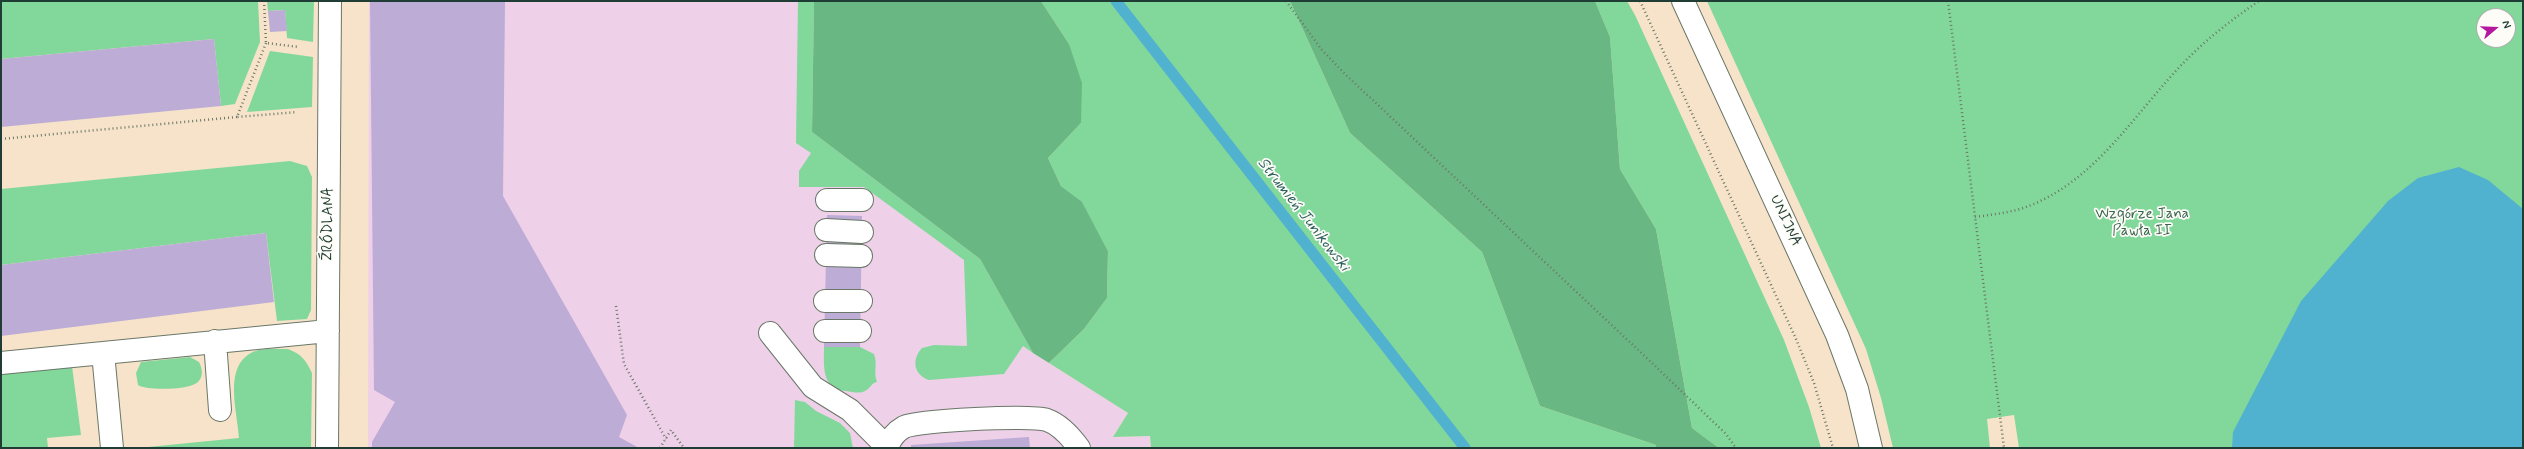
<!DOCTYPE html>
<meta charset="utf-8">
<style>
body{margin:0}
#map{position:relative;width:2524px;height:449px;overflow:hidden;background:#f6e3ca;font-family:Mynerve,sans-serif}
canvas{display:block}
.frame{position:absolute;inset:0;border:2px solid #1f3d34;pointer-events:none}
.north{position:absolute;left:2476px;top:8px;width:40px;height:40px;box-sizing:border-box;background:#fdfcf7;border:1px solid #a4b0a9;border-radius:50%;rotate:71deg;font-size:11px;font-weight:700;line-height:16px;text-align:center;color:#1f3d34}
.north::after{content:'';display:block;margin:auto;width:14px;height:18px;background:#b5179e;clip-path:polygon(50% 0,100% 100%,50% 72%,0 100%)}
</style>
<div id="map">
<canvas width="2524" height="449"></canvas>
<div class="frame"></div>
<div class="north">N</div>
</div>
<script>
const g = document.querySelector('canvas').getContext('2d');
g.lineJoin = 'round';
function fillPath(path, color) { g.fillStyle = color; g.fill(path, 'evenodd'); }
function trace(path, color, width, dash) { g.strokeStyle = color; g.lineWidth = width; g.lineCap = dash ? 'butt' : 'round'; g.setLineDash(dash || []); g.stroke(path); }
function write(font, color, halo, rows, align = 'center') {
  g.font = font + ' Mynerve,sans-serif'; g.lineWidth = 3.5; g.setLineDash([]); g.textBaseline = 'middle'; g.strokeStyle = halo; g.fillStyle = color; for (const [text, x, y, turn = 0] of rows) {
    g.save(); g.translate(x, y); g.rotate((+turn || 0) * Math.PI / 180); g.textAlign = isNaN(turn) ? turn : align; if (halo) g.strokeText(text, 0, 0); g.fillText(text, 0, 0); g.restore();
  }
}
fillPath(new Path2D(`
 M 369,1 L 814,1 L 812,132 L 980,259 L 1033,353 L 1128,413 L 1113,437 L 1150,436 L 1151,448 L 368,448 Z`), '#eed0e8');
fillPath(new Path2D(`
 M 1,1 L 258,1 L 260,42 L 235,104 L 221,106 L 214,39 L 1,59 Z
 M 267,1 L 314,1 L 313,42 L 287,38 L 285,10 L 268,11 Z
 M 798,1 L 814,1 L 812,132 L 980,259 L 1033,353 L 1023,346 L 1004,374 L 929,380 C 914,375 911,360 922,348 L 934,345 L 967,346 L 964,260 L 864,187 L 799,187 L 799,171 L 811,153 L 796,143 Z
 M 1041,1 L 1290,1 L 1350,133 L 1482,252 L 1540,406 L 1656,445 L 1655,448 L 1151,448 L 1150,436 L 1113,437 L 1128,413 L 1049,363 L 1084,329 L 1107,298 L 1108,251 L 1082,203 L 1061,186 L 1048,158 L 1081,123 L 1069,44 Z
 M 1595,1 L 1627,1 L 1635,15 L 1784,340 L 1809,407 L 1821,448 L 1719,448 L 1692,428 L 1656,229 L 1620,169 L 1610,37 Z
 M 1707,1 L 2523,1 L 2523,448 L 2019,448 L 2014,415 L 1987,419 L 1990,448 L 1893,448 L 1881,398 L 1866,349 ZM 2484,16 L 2508,16 L 2508,40 L 2484,40 Z
 M 270,51 L 313,57 L 312,107 L 247,112 Z
 M 290,161 L 307,166 L 312,177 L 311,310 L 307,319 L 277,321 L 266,233 L 1,265 L 1,189 Z
 M 824,347 L 860,347 L 874,354 C 878,364 873,373 877,382 C 871,383 870,389 865,391 C 860,394 852,392 846,391 C 821,389 824,366 824,347 Z
 M 288,349 C 301,354 306,360 312,373 L 311,448 L 138,448 L 239,438 C 238,413 223,368 251,353 C 261,347 276,349 288,349 Z
 M 190,357 L 199,362 C 202,368 204,376 198,382 C 190,390 147,391 138,385 L 136,373 L 141,362 Z
 M 72,366 L 81,435 L 47,438 L 48,448 L 1,448 L 1,372 Z
 M 795,400 L 805,402 L 816,411 L 840,423 L 850,433 L 853,448 L 794,448 Z`), '#82d89b');
fillPath(new Path2D(`
 M 814,1 L 1041,1 L 1069,44 L 1082,83 L 1081,123 L 1048,158 L 1061,186 L 1082,202 L 1108,251 L 1107,298 L 1084,329 L 1049,363 L 1033,353 L 980,259 L 812,132 Z
 M 1290,1 L 1595,1 L 1610,37 L 1620,169 L 1656,229 L 1692,428 L 1719,448 L 1655,448 L 1656,445 L 1540,406 L 1482,252 L 1350,133 Z`), '#69b883');
fillPath(new Path2D(`
 M 2459,167 L 2488,180 L 2523,209 L 2523,448 L 2232,448 L 2233,432 L 2301,301 L 2388,201 L 2418,178 Z`), '#51b2cf');
trace(new Path2D(`
 M 1116,1 L 1465,448`), '#51b2cf', 11);
fillPath(new Path2D(`
 M 370,1 L 505,1 L 503,196 L 627,415 L 619,437 L 639,448 L 372,448 L 372,442 L 395,402 L 374,390 Z
 M 285,10 L 287,31 L 270,32 L 268,11 Z
 M 214,39 L 221,106 L 1,127 L 1,59 Z
 M 827,215 L 862,216 L 860,347 L 824,347 Z
 M 266,233 L 274,302 L 1,336 L 1,265 Z
 M 1029,437 L 1030,448 L 911,448 L 911,445 Z`), '#bdacd6');
const minor = new Path2D(`
 M 1683,1 L 1837,335 L 1857,389 L 1871,448
 M 827,200 L 862,200
 M 826,230 L 862,232
 M 826,255 L 861,256
 M 825,301 L 861,301
 M 825,331 L 860,331
 M 770,333 L 813,387 L 850,410 L 887,447
 M 215,341 L 220,410
 M 103,353 L 112,448
 M 1,363 L 328,331
 M 327,448 L 330,1
 M 887,448 C 890,439 895,432 904,427 C 919,420 1031,415 1047,420 C 1061,425 1071,437 1079,448`);
trace(minor, '#6a7768', 24);
trace(new Path2D(`
 M 264,1 L 266,43 L 299,47
 M 1286,1 L 1322,50 L 1345,74 L 1652,363 L 1726,434 L 1736,448
 M 1640,1 L 1796,339 L 1814,383 L 1833,448
 M 1948,1 L 2004,448
 M 266,43 L 237,117 L 297,112
 M 1,139 L 237,117
 M 1975,217 C 1996,214 2017,212 2036,203 C 2095,177 2132,119 2174,73 C 2199,45 2228,22 2259,1
 M 616,306 L 624,364 L 666,439
 M 660,448 L 671,430 L 684,448`), '#6a7768', 2.5, [1, 3]);
trace(minor, '#fff', 22);
write('15px', '#38644e', '#fdfcf7', [
 ["Wzgórze Jana",2142,215],
 ["Pawła II",2142,232]
]);
write('15px', '#1f3d34', '#fdfcf7', [
 ["UNIJNA",1785,221,65],
 ["ŹRÓDLANA",329,224,-90]
]);
write('italic 16px', '#2e6062', '#fdfcf7', [
 ["Strumień Junikowski",1303,215,52]
]);
</script>
